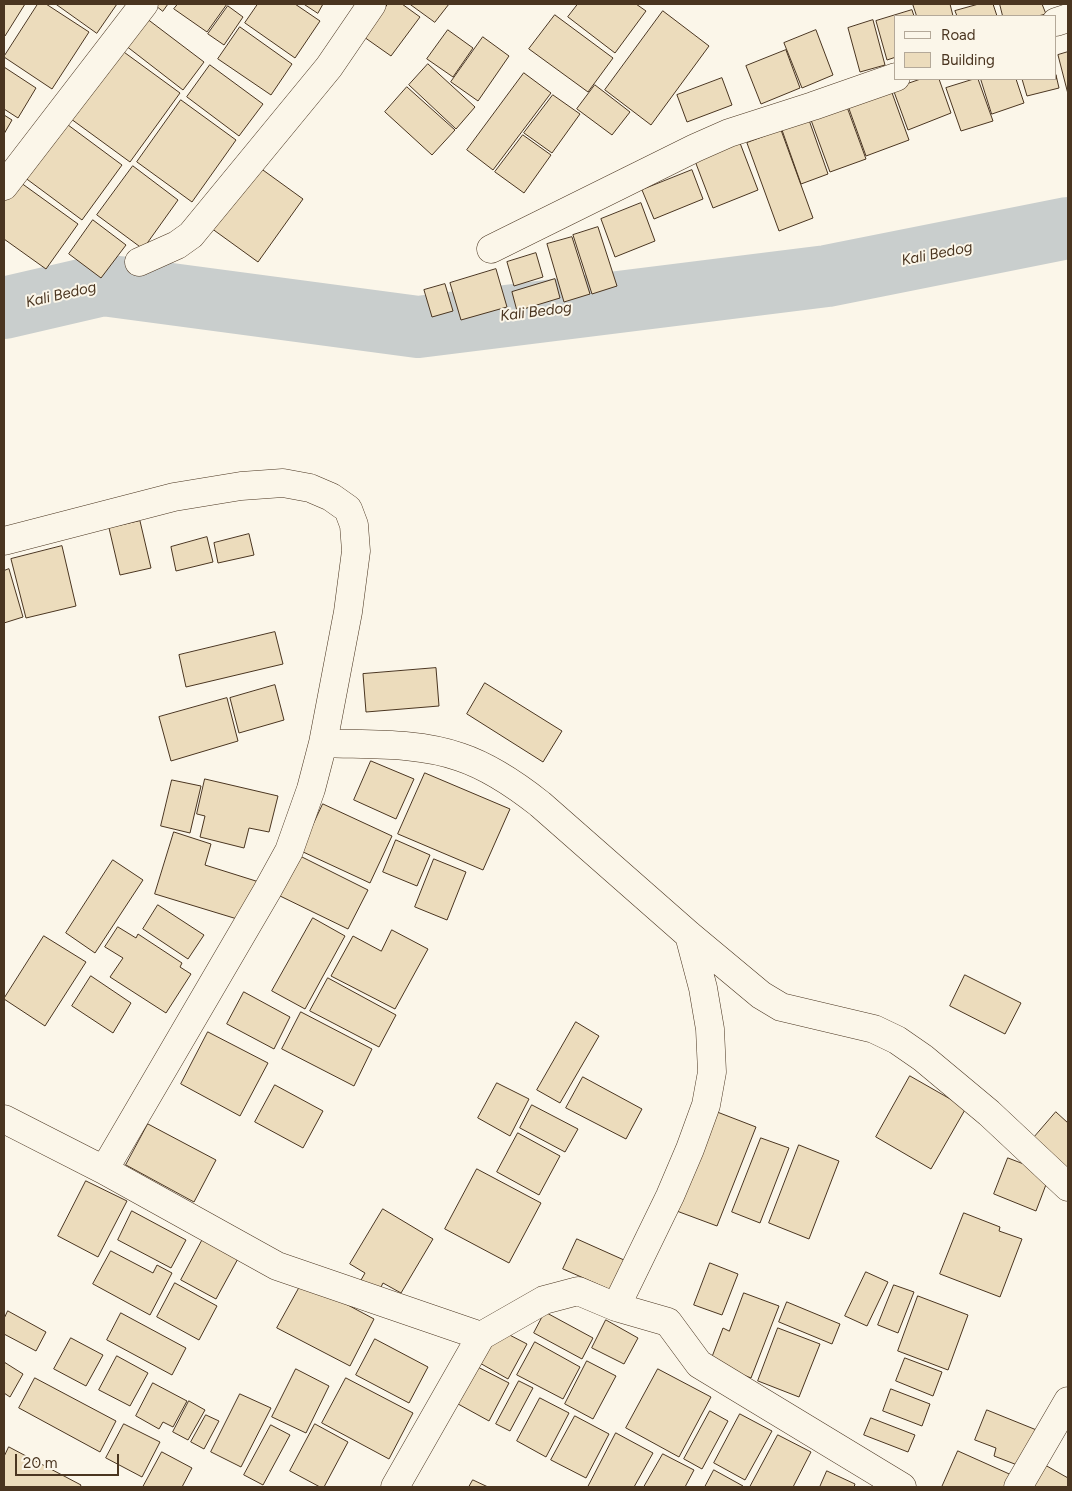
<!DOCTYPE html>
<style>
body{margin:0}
#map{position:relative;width:1072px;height:1491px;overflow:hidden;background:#fbf6e9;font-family:Figtree,sans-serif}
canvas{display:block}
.frame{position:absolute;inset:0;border:5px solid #4a3520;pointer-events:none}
.legend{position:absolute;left:894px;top:15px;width:162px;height:65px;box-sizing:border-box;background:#fbf6e9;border:1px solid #b4a999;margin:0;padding:6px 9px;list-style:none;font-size:15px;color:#4a3520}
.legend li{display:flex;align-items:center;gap:10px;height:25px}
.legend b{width:25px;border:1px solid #b4a999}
.scale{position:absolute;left:15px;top:1454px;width:104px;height:22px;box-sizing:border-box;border:2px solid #4a3520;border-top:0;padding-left:6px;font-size:15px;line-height:18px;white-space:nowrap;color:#4a3520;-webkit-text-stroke:4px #fbf6e9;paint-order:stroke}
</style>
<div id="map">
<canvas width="1072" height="1491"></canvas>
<div class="frame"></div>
<ul class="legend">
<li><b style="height:6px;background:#fbf6e9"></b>Road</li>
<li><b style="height:14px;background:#ecdcbc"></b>Building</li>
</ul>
<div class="scale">20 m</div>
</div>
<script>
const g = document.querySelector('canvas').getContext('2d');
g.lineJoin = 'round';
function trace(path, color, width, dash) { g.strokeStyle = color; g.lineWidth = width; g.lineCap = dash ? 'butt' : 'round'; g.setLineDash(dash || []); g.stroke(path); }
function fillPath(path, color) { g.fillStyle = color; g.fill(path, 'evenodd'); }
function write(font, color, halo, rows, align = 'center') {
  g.font = font + ' Figtree,sans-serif'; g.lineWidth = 4; g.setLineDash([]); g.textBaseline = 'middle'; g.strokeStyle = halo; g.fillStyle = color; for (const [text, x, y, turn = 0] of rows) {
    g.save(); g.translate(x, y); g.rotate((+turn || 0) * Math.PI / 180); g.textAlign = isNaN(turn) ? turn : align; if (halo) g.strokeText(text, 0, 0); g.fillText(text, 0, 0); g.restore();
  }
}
trace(new Path2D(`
 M 4,308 L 103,285 L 418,327 L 827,276 L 1068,228`), '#c9cecd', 62);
const building = new Path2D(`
 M 4,4 L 25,4 L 5,36 L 4,35 Z
 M 38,4 L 46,4 L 89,32 L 52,89 L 4,57 Z
 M 56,4 L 117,4 L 97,33 Z
 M 154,4 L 168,4 L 163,11 Z
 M 178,4 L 227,4 L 207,32 L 174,9 Z
 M 258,4 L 295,4 L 320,21 L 295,58 L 245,23 Z
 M 304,4 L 323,4 L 318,13 Z
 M 388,4 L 402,4 L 420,17 L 391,56 L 364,37 Z
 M 410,4 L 449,4 L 435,22 Z
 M 578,4 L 636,4 L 646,11 L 615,53 L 568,17 Z
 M 913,4 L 950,4 L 953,16 L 917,16 Z
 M 979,4 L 993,4 L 997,16 L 957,16 L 955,11 Z
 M 1000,4 L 1042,4 L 1046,14 L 1038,16 L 1003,16 Z
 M 228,6 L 243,17 L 224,45 L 208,34 Z
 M 912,10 L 914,16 L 896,16 L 896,57 L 887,60 L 876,21 Z
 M 663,11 L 709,46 L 651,125 L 605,90 Z
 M 142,15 L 204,62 L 183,90 L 121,42 Z
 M 555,15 L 613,58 L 588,92 L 529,49 Z
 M 873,20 L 885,65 L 860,72 L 848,28 Z
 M 240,27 L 292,64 L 271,95 L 218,59 Z
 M 448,30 L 473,48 L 453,77 L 427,59 Z
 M 816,30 L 833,75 L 802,88 L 784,43 Z
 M 483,37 L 509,56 L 478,101 L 451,82 Z
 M 117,47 L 180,93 L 130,162 L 67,116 Z
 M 786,50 L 800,88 L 761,104 L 746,66 Z
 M 1068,52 L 1068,94 L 1058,55 Z
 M 428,64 L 475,107 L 456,129 L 409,85 Z
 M 210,65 L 263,104 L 239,136 L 187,97 Z
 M 4,67 L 36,88 L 18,118 L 4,109 Z
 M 524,73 L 551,93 L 493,170 L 467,150 Z
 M 1056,75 L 1059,88 L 1027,96 L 1022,79 L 1056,79 Z
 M 722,78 L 732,105 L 687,122 L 677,95 Z
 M 921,79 L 939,79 L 951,113 L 908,130 L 893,89 Z
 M 974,79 L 978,79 L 993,121 L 961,131 L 946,88 Z
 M 981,79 L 1016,79 L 1024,103 L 992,114 Z
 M 595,85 L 630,112 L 612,135 L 577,109 Z
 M 407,87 L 455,130 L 432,155 L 385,112 Z
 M 891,90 L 909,140 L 866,156 L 848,106 Z
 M 553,95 L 580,114 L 552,153 L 524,133 Z
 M 181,100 L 236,140 L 192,202 L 137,162 Z
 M 847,107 L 866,159 L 830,172 L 811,120 Z
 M 4,115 L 12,120 L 4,134 Z
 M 60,119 L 122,165 L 82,220 L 20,174 Z
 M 809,120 L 828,174 L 801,184 L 782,130 Z
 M 781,130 L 813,218 L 779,231 L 747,143 Z
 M 523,135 L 551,155 L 524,193 L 495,172 Z
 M 740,143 L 758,190 L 713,208 L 695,161 Z
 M 256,165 L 303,199 L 258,262 L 211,228 Z
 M 133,166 L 178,200 L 143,249 L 97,215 Z
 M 692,170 L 703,199 L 654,219 L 642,190 Z
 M 17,180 L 78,224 L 46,269 L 4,239 L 4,199 Z
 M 641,203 L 655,241 L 615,257 L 601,219 Z
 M 93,220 L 126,245 L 101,278 L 69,254 Z
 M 598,227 L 617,286 L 592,294 L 573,235 Z
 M 572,237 L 590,294 L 564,302 L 547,244 Z
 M 536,253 L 543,277 L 514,286 L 507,262 Z
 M 496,269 L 507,307 L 461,320 L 450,283 Z
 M 555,279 L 560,298 L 517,311 L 512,292 Z
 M 445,284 L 453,311 L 432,317 L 424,290 Z
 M 140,521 L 151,568 L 120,575 L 109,528 Z
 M 249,534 L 254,555 L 218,563 L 214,543 Z
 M 207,537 L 213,562 L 176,571 L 171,547 Z
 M 62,546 L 76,606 L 26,618 L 11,559 Z
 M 9,569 L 23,617 L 4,623 L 4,571 Z
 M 275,632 L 283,664 L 186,687 L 179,655 Z
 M 436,668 L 439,706 L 366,712 L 363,674 Z
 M 485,683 L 562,731 L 543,762 L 467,714 Z
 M 275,685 L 284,720 L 239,733 L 230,698 Z
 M 227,698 L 238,741 L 171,761 L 159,717 Z
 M 371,761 L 414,779 L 396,819 L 354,800 Z
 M 425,773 L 510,809 L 483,870 L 398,834 Z
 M 205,779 L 278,796 L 269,832 L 249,828 L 244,848 L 200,837 L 205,816 L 197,814 Z
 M 172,780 L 201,786 L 190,833 L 161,826 Z
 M 323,804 L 392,836 L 370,883 L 301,851 Z
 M 174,832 L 211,844 L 205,865 L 259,882 L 247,922 L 155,894 Z
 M 396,840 L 430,855 L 417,886 L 383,872 Z
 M 298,855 L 368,890 L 348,929 L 278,895 Z
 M 434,859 L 466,872 L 447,920 L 415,907 Z
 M 113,860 L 143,880 L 95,953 L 66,933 Z
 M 158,905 L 204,935 L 188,959 L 143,929 Z
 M 313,918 L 345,936 L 305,1009 L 272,991 Z
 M 118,927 L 136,938 L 138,934 L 182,963 L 180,967 L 191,974 L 166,1013 L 110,977 L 123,958 L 105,947 Z
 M 392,930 L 428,949 L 395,1009 L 331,976 L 353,936 L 381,951 Z
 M 44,936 L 86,962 L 45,1026 L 4,999 Z
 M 965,975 L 1021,1003 L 1005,1034 L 950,1006 Z
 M 91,976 L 131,1003 L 113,1033 L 72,1006 Z
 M 328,978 L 396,1015 L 379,1047 L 310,1011 Z
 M 244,992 L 290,1017 L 274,1049 L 227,1024 Z
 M 301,1012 L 372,1049 L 354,1086 L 282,1049 Z
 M 576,1022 L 599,1036 L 560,1103 L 537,1090 Z
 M 208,1032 L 268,1063 L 240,1116 L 181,1084 Z
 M 910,1076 L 966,1108 L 931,1169 L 876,1137 Z
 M 583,1077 L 642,1109 L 626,1139 L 566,1108 Z
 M 497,1083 L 529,1099 L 510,1136 L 478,1118 Z
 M 275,1085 L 323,1111 L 303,1148 L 255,1122 Z
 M 532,1105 L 578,1129 L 565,1152 L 520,1128 Z
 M 712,1110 L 756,1127 L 717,1226 L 674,1210 Z
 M 1056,1112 L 1068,1123 L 1068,1174 L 1031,1141 Z
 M 148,1124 L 216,1160 L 194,1202 L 126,1165 Z
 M 518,1133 L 560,1156 L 539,1195 L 497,1172 Z
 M 761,1138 L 789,1148 L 760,1223 L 732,1212 Z
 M 799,1145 L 839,1161 L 809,1239 L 769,1223 Z
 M 1008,1158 L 1050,1174 L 1036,1211 L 994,1194 Z
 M 477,1169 L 541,1203 L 509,1263 L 445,1229 Z
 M 86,1181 L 127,1201 L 98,1257 L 58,1236 Z
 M 383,1209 L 433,1239 L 401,1293 L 383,1283 L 379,1291 L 361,1280 L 365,1273 L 350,1264 Z
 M 132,1211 L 186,1240 L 171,1268 L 118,1240 Z
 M 964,1213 L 1000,1227 L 999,1231 L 1022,1239 L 1000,1297 L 940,1274 Z
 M 205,1235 L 240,1255 L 216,1299 L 181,1280 Z
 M 577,1239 L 624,1260 L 611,1290 L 563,1269 Z
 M 111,1251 L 153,1273 L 157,1265 L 172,1273 L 150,1315 L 93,1284 Z
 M 710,1263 L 738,1274 L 722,1315 L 694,1305 Z
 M 866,1272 L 888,1282 L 867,1326 L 845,1316 Z
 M 303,1281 L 374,1319 L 350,1366 L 277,1328 Z
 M 175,1283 L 217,1306 L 199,1340 L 157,1317 Z
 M 894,1285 L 914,1292 L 898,1333 L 878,1325 Z
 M 744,1293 L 779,1306 L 751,1378 L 710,1362 L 723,1328 L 729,1331 Z
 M 918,1296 L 968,1315 L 948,1370 L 898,1351 Z
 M 787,1302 L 840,1324 L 832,1344 L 779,1322 Z
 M 8,1311 L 46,1332 L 36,1351 L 4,1334 L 4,1319 Z
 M 545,1312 L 593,1338 L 582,1359 L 534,1333 Z
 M 121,1313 L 186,1348 L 172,1375 L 107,1340 Z
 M 606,1320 L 638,1338 L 624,1364 L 592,1348 Z
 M 496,1328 L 527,1344 L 508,1379 L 478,1362 Z
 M 778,1328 L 820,1344 L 799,1397 L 758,1381 Z
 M 71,1338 L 103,1355 L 86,1386 L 54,1369 Z
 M 375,1339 L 428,1367 L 409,1403 L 356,1375 Z
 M 535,1342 L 580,1367 L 563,1399 L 517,1375 Z
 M 117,1356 L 148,1373 L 130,1406 L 99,1390 Z
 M 905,1358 L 942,1372 L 933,1396 L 896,1381 Z
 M 587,1361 L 616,1376 L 593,1419 L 565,1404 Z
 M 4,1362 L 23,1374 L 10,1397 L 4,1393 Z
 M 468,1362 L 509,1383 L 489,1421 L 449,1399 Z
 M 296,1369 L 329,1386 L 306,1433 L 272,1417 Z
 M 658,1369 L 711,1397 L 679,1457 L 626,1428 Z
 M 35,1378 L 116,1421 L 100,1452 L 19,1408 Z
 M 346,1378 L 413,1413 L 389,1459 L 322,1423 Z
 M 519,1381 L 533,1388 L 510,1431 L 496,1424 Z
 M 153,1383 L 187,1401 L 173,1427 L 163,1422 L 159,1429 L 136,1416 Z
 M 891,1389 L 930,1404 L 922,1426 L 883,1411 Z
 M 240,1394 L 271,1408 L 241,1467 L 211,1452 Z
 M 540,1398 L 569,1413 L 546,1457 L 517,1441 Z
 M 189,1401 L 205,1410 L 188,1440 L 173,1432 Z
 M 987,1410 L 1039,1431 L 1025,1468 L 994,1456 L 996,1448 L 975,1440 Z
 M 710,1411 L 728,1421 L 702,1469 L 684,1459 Z
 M 740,1414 L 772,1431 L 745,1480 L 714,1463 Z
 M 206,1415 L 219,1421 L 204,1449 L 191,1442 Z
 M 575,1416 L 609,1434 L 586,1478 L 551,1460 Z
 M 871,1418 L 915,1435 L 908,1452 L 864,1435 Z
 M 124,1424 L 160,1442 L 142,1477 L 106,1458 Z
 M 315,1424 L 348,1442 L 324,1487 L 320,1487 L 290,1471 Z
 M 271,1425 L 290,1435 L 263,1485 L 244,1475 Z
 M 616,1433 L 653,1453 L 634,1487 L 588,1487 Z
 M 778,1435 L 811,1452 L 793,1487 L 750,1487 Z
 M 9,1447 L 81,1485 L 80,1487 L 4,1487 L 4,1457 Z
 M 958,1451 L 1016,1477 L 1012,1487 L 942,1487 Z
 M 162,1452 L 192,1468 L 182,1487 L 143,1487 Z
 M 663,1454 L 694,1470 L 685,1487 L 644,1487 Z
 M 1045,1465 L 1068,1478 L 1068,1487 L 1032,1487 Z
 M 714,1470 L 743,1486 L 742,1487 L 705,1487 Z
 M 827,1471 L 855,1484 L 854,1487 L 820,1487 Z
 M 473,1480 L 488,1487 L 469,1487 Z`);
fillPath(building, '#ecdcbc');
trace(building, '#4a3520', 1);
const minor = new Path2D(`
 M 1056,22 L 1068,18
 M 4,186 L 144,4
 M 491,249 L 695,148 L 729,133 L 813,106 L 896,77
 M 139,262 L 177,245 L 191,235 L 329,67 L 372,4
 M 4,541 L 174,497 L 241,486 L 283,483 L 310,488 L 331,497 L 348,509 L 354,525 L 356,551 L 348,612 L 323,743 L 311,789 L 289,851 L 267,891 L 104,1170
 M 323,743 C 368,745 417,742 460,757 C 490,767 516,785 540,804 L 689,935 L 761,995 L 781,1007 L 874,1029 L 897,1040 L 923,1058 L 989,1113 L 1068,1187
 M 4,1119 L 104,1170 L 277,1266 L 481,1336
 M 616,1307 L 670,1196 L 690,1149 L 706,1105 L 712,1072 L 710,1029 L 703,988 L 689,935
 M 395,1487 L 481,1336 L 544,1300 L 578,1291 L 616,1307 L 668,1322 L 699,1364 L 902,1487
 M 1018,1487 L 1068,1401`);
trace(minor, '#4a3520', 29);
trace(minor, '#fbf6e9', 28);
write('italic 15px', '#4a3520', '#fbf6e9', [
 ["Kali Bedog",937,254,-11],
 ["Kali Bedog",61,295,-13],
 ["Kali Bedog",536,312,-7]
]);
</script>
